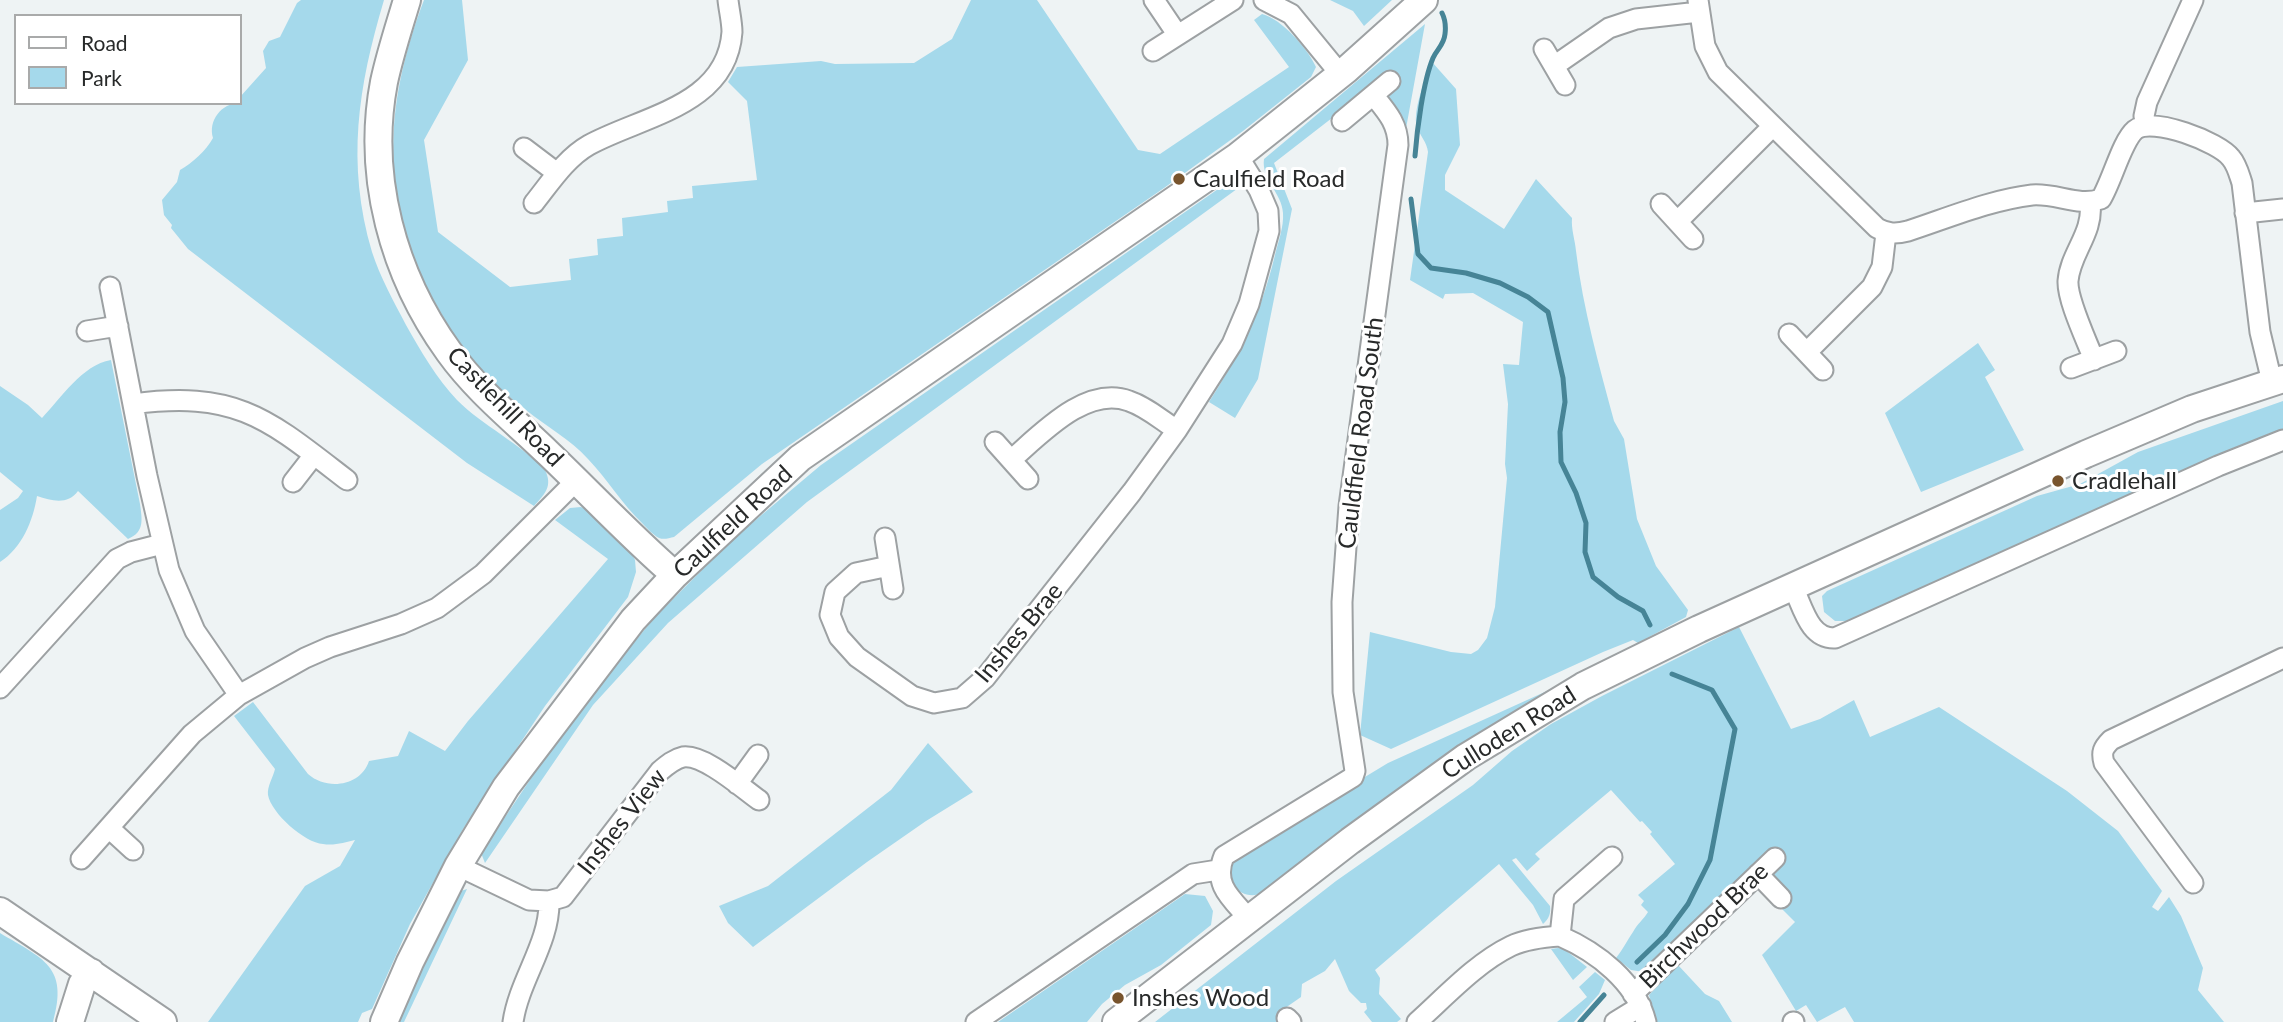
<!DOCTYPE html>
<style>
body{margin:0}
#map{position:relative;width:2283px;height:1022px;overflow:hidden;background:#eef3f4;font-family:Lato,sans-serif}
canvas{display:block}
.legend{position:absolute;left:14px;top:14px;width:228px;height:91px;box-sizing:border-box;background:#fff;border:2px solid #a9aaaa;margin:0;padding:9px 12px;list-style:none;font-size:21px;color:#282a2a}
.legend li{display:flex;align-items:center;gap:14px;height:35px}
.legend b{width:35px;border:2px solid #a9aaaa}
</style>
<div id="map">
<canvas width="2283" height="1022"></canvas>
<ul class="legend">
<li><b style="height:9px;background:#fff"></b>Road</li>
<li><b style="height:19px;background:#a5d9eb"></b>Park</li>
</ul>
</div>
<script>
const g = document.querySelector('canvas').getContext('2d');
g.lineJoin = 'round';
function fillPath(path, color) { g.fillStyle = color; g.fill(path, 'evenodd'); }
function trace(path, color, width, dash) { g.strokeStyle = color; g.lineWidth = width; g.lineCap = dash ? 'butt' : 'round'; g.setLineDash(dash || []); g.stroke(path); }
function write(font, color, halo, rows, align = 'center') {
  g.font = font + ' Lato,sans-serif'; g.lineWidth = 6; g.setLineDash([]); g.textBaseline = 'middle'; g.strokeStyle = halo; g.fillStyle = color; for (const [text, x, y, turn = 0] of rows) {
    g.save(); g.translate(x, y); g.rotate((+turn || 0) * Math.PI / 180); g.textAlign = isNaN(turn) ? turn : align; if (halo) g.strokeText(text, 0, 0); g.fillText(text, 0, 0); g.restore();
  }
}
fillPath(new Path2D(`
 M 301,0 L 384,0 C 358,87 346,163 372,252 C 380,277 394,302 406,325 C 420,350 437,379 457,400 C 483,426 521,444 545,470 C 553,486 545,494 534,506 L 467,463 L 188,249 L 171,228 L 172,225 L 164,215 L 162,200 L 177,182 L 180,170 C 192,163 206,151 213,138 C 208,121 221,103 240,103 L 240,97 L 266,68 L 263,51 L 269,41 L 280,37 L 297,3 Z
 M 424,0 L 462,0 L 468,60 L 424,140 L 438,232 L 510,287 L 571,280 L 569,259 L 598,255 L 597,239 L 623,236 L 622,218 L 668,212 L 667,201 L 693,198 L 692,186 L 757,180 L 747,101 L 728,82 L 737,67 L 821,61 L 835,64 L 914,63 L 952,39 L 971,0 L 1037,0 L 1138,150 L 1160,154 L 1289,67 L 1254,20 L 1262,14 C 1282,19 1308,49 1316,67 L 1311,77 L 1243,131 L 1164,188 L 762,464 L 674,537 C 669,538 664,540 659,538 C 653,535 647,528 643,524 C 621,503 608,480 588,459 C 570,439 547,427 526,410 C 509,398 493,382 479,367 C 462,350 449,327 437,306 C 379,203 383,108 424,0 Z
 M 1330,0 L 1392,0 L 1364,26 L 1353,11 Z
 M 1425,24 L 1405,134 L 1389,102 L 1390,73 L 1274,163 L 1292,209 L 1258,379 L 1235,418 L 1209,402 C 1242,350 1260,316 1275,255 C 1278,242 1284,227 1283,213 C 1282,193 1261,179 1264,159 Z
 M 1432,62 L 1456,89 L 1460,145 L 1445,175 L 1445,190 L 1504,229 L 1536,179 L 1572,218 C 1571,229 1575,240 1576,251 C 1583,309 1599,365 1614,421 L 1624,439 L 1637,519 L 1656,566 L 1688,610 L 1686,617 L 1638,643 L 1633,640 L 1603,652 L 1391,749 L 1360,735 L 1370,632 L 1451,652 L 1471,654 L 1478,650 L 1487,638 L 1495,607 L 1507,478 L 1505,464 L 1508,404 L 1503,364 L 1519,365 L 1523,322 L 1473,293 L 1445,294 L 1443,299 L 1410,280 L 1428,152 C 1427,142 1420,136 1417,127 C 1412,111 1426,77 1432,62 Z
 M 1227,186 L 1241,186 L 807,502 L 668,623 L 593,705 L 485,863 L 481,853 L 572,717 L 655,617 L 733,539 L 821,465 L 1221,187 Z
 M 1978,343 L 1995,370 L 1985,377 L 2024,450 L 1921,492 L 1885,413 Z
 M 111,360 L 140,504 C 142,519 145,532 128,539 L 78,491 C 68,505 52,501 37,496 C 33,521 22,548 0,562 L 0,510 L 18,498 L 23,491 L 0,472 L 0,386 L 28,405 L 42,418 C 61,398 82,365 111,360 Z
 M 2283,401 L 2283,431 L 1852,626 L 1849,621 L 1835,621 L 1824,612 L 1822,596 L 1827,591 L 2037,496 L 2080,484 L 2138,452 Z
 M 581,507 L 586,509 L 631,552 L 635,560 L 636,572 L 628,597 L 545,706 L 463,829 L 410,924 L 372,1009 L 362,1013 L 358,1022 L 208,1022 L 305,886 L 340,866 L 355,840 C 345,842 335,846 323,844 C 305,843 271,813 268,795 C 267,786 273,778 275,769 L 234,716 L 253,702 L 308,774 C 327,791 361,786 369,761 L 398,756 L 409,731 L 445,751 L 468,721 L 608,559 L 555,520 L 570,508 Z
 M 1739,627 L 1791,729 L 1820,719 L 1854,700 L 1870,737 L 1939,707 L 2067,791 L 2118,831 L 2162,891 L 2152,907 L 2158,911 L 2169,897 L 2181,916 L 2203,968 L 2198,990 L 2224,1022 L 1854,1022 L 1845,1007 L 1817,1022 L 1806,1005 L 1796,1011 L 1762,955 L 1795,922 L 1777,904 L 1754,867 L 1747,870 L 1644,972 L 1631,970 L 1616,958 C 1623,949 1627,941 1633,932 C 1637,924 1644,919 1648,912 L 1641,905 L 1644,901 L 1638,895 L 1675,864 L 1650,834 L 1652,832 L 1642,821 L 1640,822 L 1611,790 L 1535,854 L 1540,859 L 1527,871 L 1516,858 L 1512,860 L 1550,906 C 1551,913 1549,919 1543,924 L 1533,905 L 1499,864 L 1375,970 L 1380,978 L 1379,994 L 1401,1019 L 1397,1022 L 1372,1022 L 1364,1012 L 1367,1009 L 1366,1003 L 1361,1003 L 1349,991 L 1335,959 L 1325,971 L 1302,984 L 1301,997 L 1278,1013 L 1276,1022 L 1155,1022 L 1336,881 L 1473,785 L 1512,751 L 1551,724 L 1602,696 Z
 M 1558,686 L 1261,894 C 1248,897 1241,894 1232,885 C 1228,868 1233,860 1246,849 L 1388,763 Z
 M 928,743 L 973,792 L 926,821 L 867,862 L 753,947 L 728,923 L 719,906 L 768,886 L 891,790 Z
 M 467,889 L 404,1022 L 395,1022 L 458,892 Z
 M 1185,894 L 1205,896 L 1213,911 L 1211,925 L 1161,965 L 1125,985 L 1102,1004 L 1087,1022 L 998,1022 Z
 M 0,933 C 43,959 69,966 53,1022 L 0,1022 Z
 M 1558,948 L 1564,949 L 1587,967 L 1573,980 L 1551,949 Z
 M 1678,965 L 1705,994 L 1719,1001 L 1732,1022 L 1656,1022 L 1649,995 Z
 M 1595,972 L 1605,980 L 1599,994 L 1574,1022 L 1557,1022 L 1587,997 L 1579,987 Z`), '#a5d9eb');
trace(new Path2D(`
 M 1415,156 C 1417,130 1423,82 1433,58 C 1437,49 1444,45 1445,34 C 1446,26 1445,19 1442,13
 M 1411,199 L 1418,254 L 1431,268 L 1466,273 L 1500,283 L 1528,297 L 1548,312 L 1563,378 L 1565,402 L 1560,432 L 1561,462 L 1576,493 L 1586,523 L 1585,552 L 1593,577 L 1618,597 L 1643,611 L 1650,625
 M 1637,962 L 1665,935 L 1688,904 L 1710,860 L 1735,729 L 1712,690 L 1672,674
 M 1580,1022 L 1604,995`), '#468496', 5);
const street = new Path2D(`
 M 1154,0 L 1177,34
 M 1264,0 L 1291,14 L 1341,75
 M 1698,0 L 1705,46 L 1718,72 L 1877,228 C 1888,234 1896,234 1908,231 C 1948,218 1990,200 2032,195 C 2057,193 2078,207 2101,199 C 2112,181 2122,141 2135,130 C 2152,116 2219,142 2231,158 C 2237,165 2239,174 2242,183 L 2260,332 L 2272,382
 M 1544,49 L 1565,85
 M 1153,51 L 1233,0
 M 1554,66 L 1609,28 L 1636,19 L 1699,12
 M 1342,121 L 1390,81
 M 2146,125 L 2144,116 L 2147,102 L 2193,0
 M 524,148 L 557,173
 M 534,203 C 550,183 566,158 589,145 C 642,116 727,106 732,32 C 732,22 729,10 728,0
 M 2090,203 C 2094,233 2070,253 2068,281 C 2067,300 2087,341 2094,360
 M 1661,204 L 1693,239
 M 2245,213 L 2283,209
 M 1678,221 L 1772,127
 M 110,287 L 147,476 L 169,570 L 195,631 L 239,695
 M 87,331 L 118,326
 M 1789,334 L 1823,370
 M 1807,352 L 1872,287 L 1882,267 L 1886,233
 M 2071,368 L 2116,351
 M 133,404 C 238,390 269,420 347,480
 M 995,442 L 1028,479
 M 1011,460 C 1041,434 1086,385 1129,401 C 1147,407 1161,420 1177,430
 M 293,482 L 314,455
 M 885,538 L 893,589
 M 889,566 L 856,573 L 835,592 L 830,615 L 839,637 L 857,657 L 912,696 L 934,703 L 962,698 L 985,678 L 1132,492 L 1177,430 L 1232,344 L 1249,304 L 1269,231 L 1268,211 L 1259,190 L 1238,156
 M 1793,587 C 1803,607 1809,639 1835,638 L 2218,466 L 2283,440
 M 0,688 L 117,559 L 131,552 L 162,544
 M 737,784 L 758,755
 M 109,828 L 133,850
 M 81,859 L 192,734 L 239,695 L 305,658 L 330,647 L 401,624 L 437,608 L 483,574 L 576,481
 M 458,866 L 529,900 L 549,901 L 563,897 L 660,771 C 667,765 674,759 683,757 C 704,754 742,788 759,800
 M 1758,874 L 1781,898
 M 2193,883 L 2104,763 C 2101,752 2103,748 2111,740 L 2283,658
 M 1250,920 C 1232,899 1212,885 1224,856 L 1353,777 L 1355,771 L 1343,692 L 1342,602 L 1349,506 L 1398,145 C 1398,124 1387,112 1374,96
 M 1560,936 C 1597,952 1636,982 1646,1022
 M 1560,936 L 1564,899 L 1612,857
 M 1633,994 L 1775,858
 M 1287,1018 L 1291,1022
 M 513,1022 C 519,980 550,943 549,901
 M 976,1022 L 1193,874 L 1218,870
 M 1417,1022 C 1446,996 1476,963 1511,946 C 1526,939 1544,937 1560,936
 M 1615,1022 L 1641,1006
 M 1793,1022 L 1794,1022`);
const secondary = new Path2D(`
 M 407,0 C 399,27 390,54 384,82 C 366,176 393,275 449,352 C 477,391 515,421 549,454 C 591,494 631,537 675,575
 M 0,911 L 163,1022
 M 70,1022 L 82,984 L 91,972
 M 384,1022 L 410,962 L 458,866 L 506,787 L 633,620 L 675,575 L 800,458 L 1238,156 L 1346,70 L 1424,0
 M 1116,1022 L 1350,841 L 1466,757 L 1583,686 L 1699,629 L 2086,454 L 2192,409 L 2283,379`);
trace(street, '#9da1a3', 23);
trace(secondary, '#9da1a3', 30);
trace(street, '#fff', 19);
trace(secondary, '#fff', 26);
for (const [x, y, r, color] of [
 [1179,179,7,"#78542d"],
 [2058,481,7,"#78542d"],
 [1118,998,7,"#78542d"]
]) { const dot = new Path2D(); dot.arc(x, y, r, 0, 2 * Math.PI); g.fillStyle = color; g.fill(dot); trace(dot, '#fff', 2.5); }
write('24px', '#282a2a', '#fff', [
 ["Caulfield Road",1193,179],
 ["Cradlehall",2072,481],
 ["Inshes Wood",1132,998]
], 'left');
write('24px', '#282a2a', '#fff', [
 ["Castlehill Road",505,407,46],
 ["Cauldfield Road South",1361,433,-83],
 ["Caulfield Road",733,522,-43],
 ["Inshes Brae",1019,633,-50],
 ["Culloden Road",1509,733,-32],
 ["Inshes View",622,822,-52],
 ["Birchwood Brae",1704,926,-44]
]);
</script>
